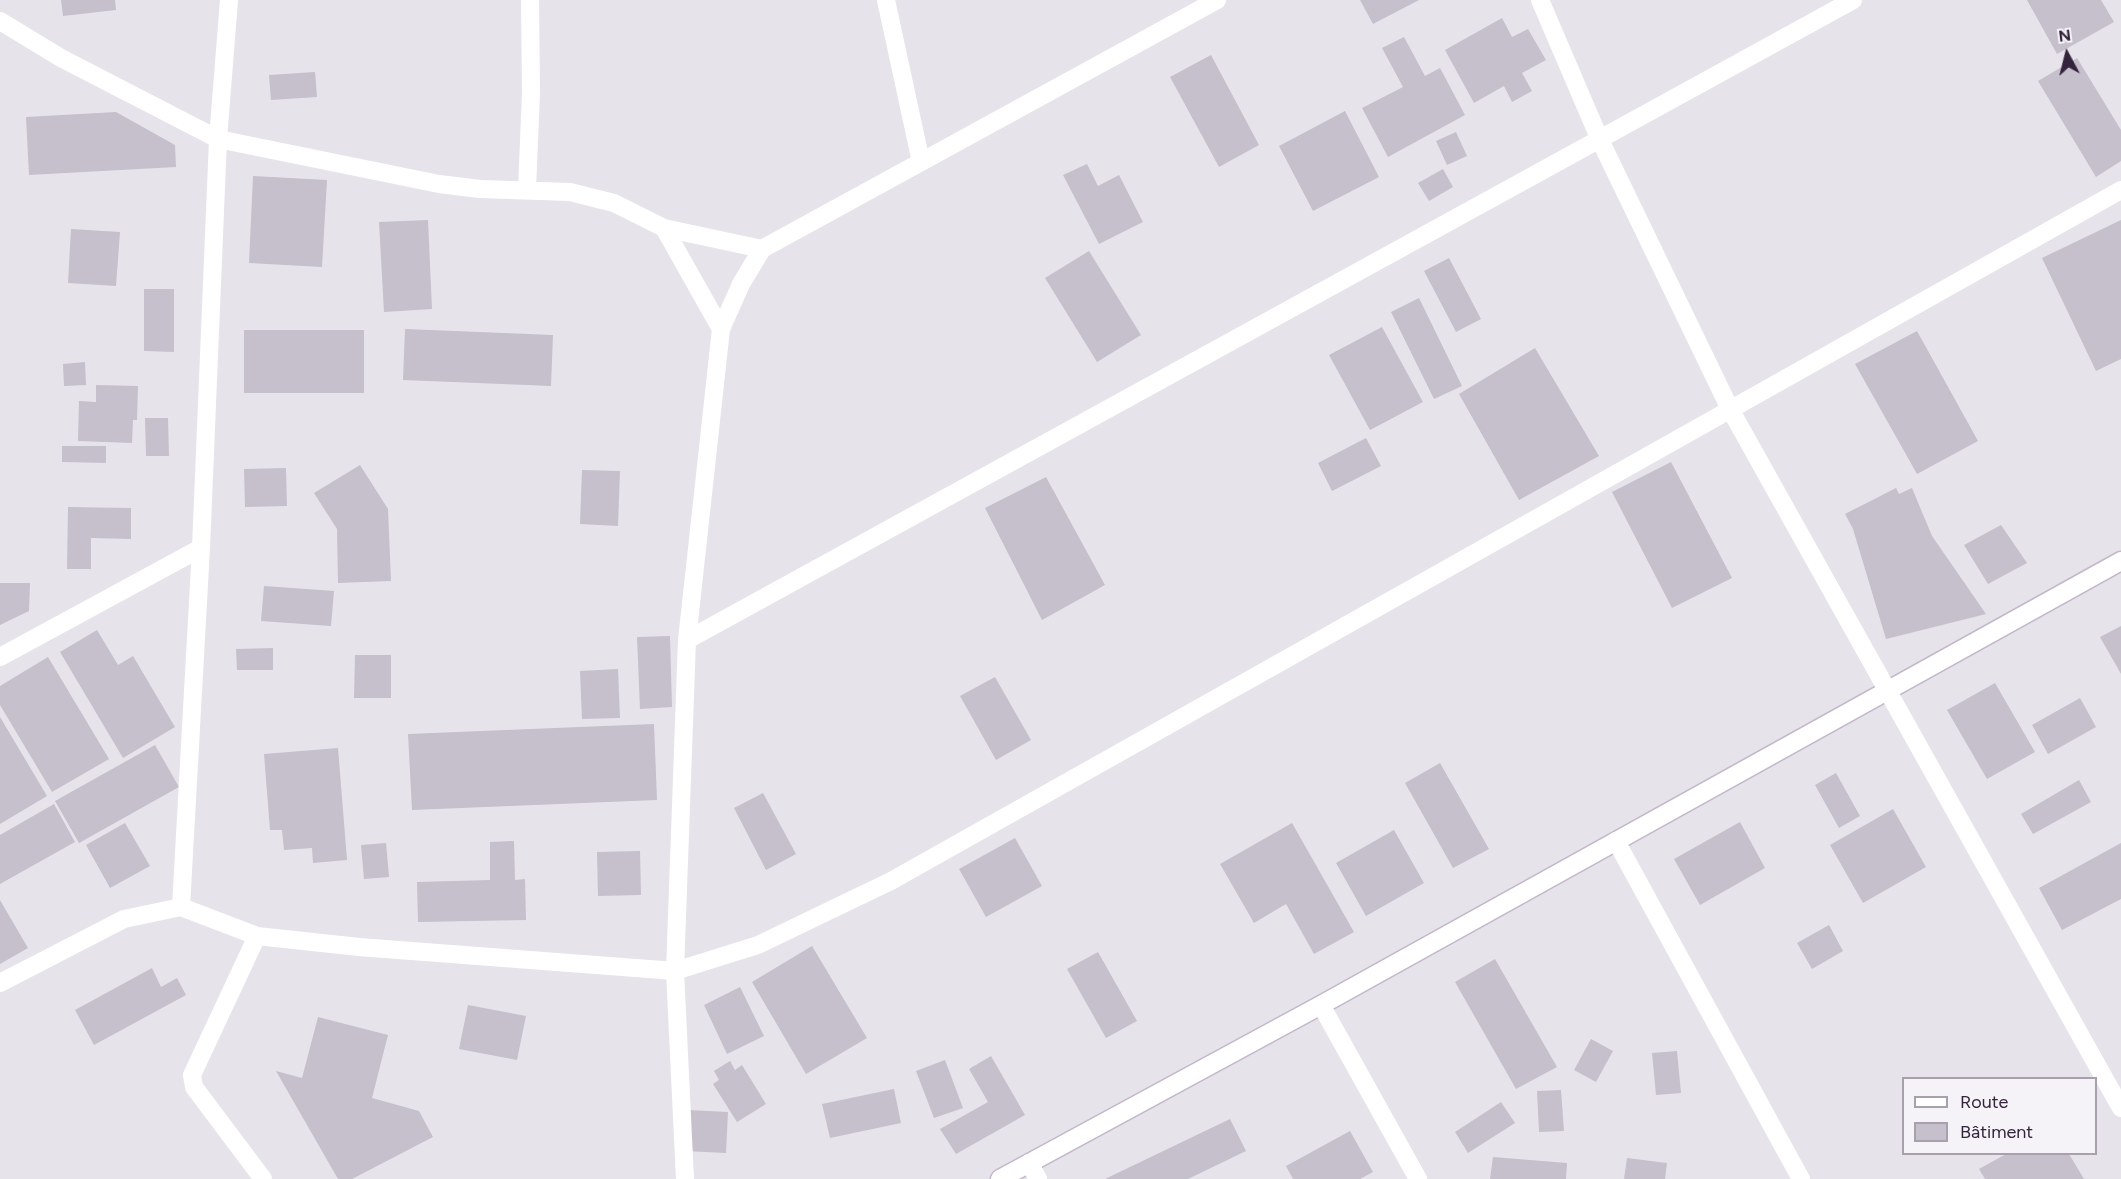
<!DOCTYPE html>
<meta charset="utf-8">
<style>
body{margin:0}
#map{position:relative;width:2121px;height:1179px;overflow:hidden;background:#e7e3eb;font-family:Figtree,sans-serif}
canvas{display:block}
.legend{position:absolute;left:1902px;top:1077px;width:195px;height:78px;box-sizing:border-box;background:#f5f3f8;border:2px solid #a8a0ac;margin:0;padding:8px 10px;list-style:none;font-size:18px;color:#34243b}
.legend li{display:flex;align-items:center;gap:12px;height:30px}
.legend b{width:30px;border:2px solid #a8a0ac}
.north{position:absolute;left:2037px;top:24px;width:60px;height:60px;-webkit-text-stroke:4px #f5f3f8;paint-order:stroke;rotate:353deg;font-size:16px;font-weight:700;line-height:24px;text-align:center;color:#34243b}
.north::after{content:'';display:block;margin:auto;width:21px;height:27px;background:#34243b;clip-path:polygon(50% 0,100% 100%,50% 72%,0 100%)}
</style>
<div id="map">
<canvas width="2121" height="1179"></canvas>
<ul class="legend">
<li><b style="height:8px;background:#fff"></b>Route</li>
<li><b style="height:16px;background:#c6bfcc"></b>Bâtiment</li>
</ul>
<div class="north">N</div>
</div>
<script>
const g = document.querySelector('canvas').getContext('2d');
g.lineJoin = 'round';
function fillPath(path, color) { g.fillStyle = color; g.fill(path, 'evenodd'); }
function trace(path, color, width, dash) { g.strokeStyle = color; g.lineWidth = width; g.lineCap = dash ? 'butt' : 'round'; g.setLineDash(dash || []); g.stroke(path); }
fillPath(new Path2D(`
 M 61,0 L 115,0 L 116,10 L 63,16 Z
 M 1360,0 L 1419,0 L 1373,24 Z
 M 2027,0 L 2101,0 L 2114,22 L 2057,54 Z
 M 1502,18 L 1512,37 L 1528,29 L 1546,60 L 1522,73 L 1532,91 L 1512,102 L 1504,86 L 1474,103 L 1445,50 Z
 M 1404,37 L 1425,76 L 1440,68 L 1465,115 L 1388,157 L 1362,108 L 1403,87 L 1382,48 Z
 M 1211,55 L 1259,145 L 1219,167 L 1170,77 Z
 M 2077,58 L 2121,130 L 2121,161 L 2096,177 L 2038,81 Z
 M 315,72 L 317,97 L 271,100 L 269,75 Z
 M 1345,111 L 1379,177 L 1313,211 L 1279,146 Z
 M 116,112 L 175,145 L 176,167 L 29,175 L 26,117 Z
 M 1456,132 L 1467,156 L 1447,165 L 1436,141 Z
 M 1087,164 L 1098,186 L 1119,175 L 1143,222 L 1099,244 L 1063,175 Z
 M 1443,169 L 1453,187 L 1429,201 L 1418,183 Z
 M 253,176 L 327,180 L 322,267 L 249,263 Z
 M 428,220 L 432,309 L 384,312 L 379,222 Z
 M 2121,220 L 2121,359 L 2096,371 L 2042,258 Z
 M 71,229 L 120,232 L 116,286 L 68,283 Z
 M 1089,251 L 1141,335 L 1097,362 L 1045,278 Z
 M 1449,258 L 1481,319 L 1456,332 L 1424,271 Z
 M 144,289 L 174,289 L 174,352 L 144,351 Z
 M 1419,298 L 1462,386 L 1434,399 L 1391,312 Z
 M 1382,327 L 1423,402 L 1370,430 L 1329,355 Z
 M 405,329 L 553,335 L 551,386 L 403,380 Z
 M 244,330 L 364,330 L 364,393 L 244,393 Z
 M 1917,331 L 1978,441 L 1917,474 L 1855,364 Z
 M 1535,348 L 1599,456 L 1519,500 L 1459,394 Z
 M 85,362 L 86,385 L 64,386 L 63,364 Z
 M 96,385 L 138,386 L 137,420 L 133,420 L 132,443 L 78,441 L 79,401 L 96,402 Z
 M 145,418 L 168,418 L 169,456 L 146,456 Z
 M 1366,438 L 1381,466 L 1332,491 L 1318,463 Z
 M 62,446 L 106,446 L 106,463 L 62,462 Z
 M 1671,462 L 1732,578 L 1672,608 L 1612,492 Z
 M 360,465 L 388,509 L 391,581 L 338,583 L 337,529 L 314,493 Z
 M 286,468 L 287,506 L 245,507 L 244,469 Z
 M 582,470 L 620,471 L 618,526 L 580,524 Z
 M 1046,477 L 1105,585 L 1042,620 L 985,508 Z
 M 1896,488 L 1899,494 L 1912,488 L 1932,536 L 1986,614 L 1886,639 L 1853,529 L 1845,514 Z
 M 68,507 L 131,508 L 131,539 L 91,538 L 91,569 L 67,569 Z
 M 2001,525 L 2027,563 L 1988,584 L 1964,545 Z
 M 0,583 L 30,583 L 29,611 L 0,625 Z
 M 264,586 L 334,591 L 331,626 L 261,621 Z
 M 2121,626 L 2121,674 L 2100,637 Z
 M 97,630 L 118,665 L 133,656 L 175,727 L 123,758 L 60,652 Z
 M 670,636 L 672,707 L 640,709 L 637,637 Z
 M 273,648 L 273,670 L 237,670 L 236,649 Z
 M 355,655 L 391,655 L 391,698 L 354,698 Z
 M 48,657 L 109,759 L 52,792 L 0,705 L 0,686 Z
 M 618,669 L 620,718 L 582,719 L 580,671 Z
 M 995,677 L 1031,740 L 996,760 L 960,696 Z
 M 1995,683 L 2035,752 L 1987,779 L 1947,710 Z
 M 2080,698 L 2096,727 L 2048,754 L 2032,725 Z
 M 0,717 L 47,796 L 0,824 Z
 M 654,724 L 657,800 L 412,810 L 408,734 Z
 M 155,745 L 179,787 L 79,843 L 55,801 Z
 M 338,748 L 347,860 L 313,863 L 312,848 L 284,850 L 282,830 L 270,830 L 264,754 Z
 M 1440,763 L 1489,849 L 1453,868 L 1405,783 Z
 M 1836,773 L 1860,816 L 1839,828 L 1815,785 Z
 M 2079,780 L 2091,802 L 2033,834 L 2021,814 Z
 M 763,793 L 796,854 L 766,870 L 734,808 Z
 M 54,804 L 75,842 L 0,884 L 0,835 Z
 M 1893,809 L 1926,867 L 1863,903 L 1830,845 Z
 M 1740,822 L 1765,868 L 1700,905 L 1674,859 Z
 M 125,823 L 150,866 L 110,888 L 86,845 Z
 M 1292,823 L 1354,932 L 1314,954 L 1286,904 L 1254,923 L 1220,864 Z
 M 1394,830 L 1424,883 L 1366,916 L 1336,863 Z
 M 1015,838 L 1042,886 L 986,917 L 959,869 Z
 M 514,841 L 515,880 L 525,879 L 526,920 L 418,922 L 417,882 L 490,880 L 490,842 Z
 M 386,843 L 389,877 L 364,879 L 361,845 Z
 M 2121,843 L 2121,899 L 2062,930 L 2039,888 Z
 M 640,851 L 641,895 L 598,896 L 597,852 Z
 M 0,900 L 28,948 L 0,964 Z
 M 1829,925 L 1843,951 L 1812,969 L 1797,943 Z
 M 812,946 L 867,1038 L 806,1074 L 752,982 Z
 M 1098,952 L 1137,1021 L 1106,1038 L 1067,969 Z
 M 1495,959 L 1557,1067 L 1516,1089 L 1455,982 Z
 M 152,968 L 161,987 L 177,978 L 186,995 L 94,1045 L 75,1010 Z
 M 740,987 L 764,1036 L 727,1054 L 704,1005 Z
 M 468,1005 L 526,1016 L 517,1060 L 459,1049 Z
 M 318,1017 L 388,1035 L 372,1098 L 419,1111 L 433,1137 L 352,1179 L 338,1179 L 276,1071 L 302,1078 Z
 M 1591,1039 L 1613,1051 L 1596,1082 L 1574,1070 Z
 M 1677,1051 L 1681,1093 L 1656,1095 L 1652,1053 Z
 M 991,1056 L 1025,1115 L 956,1154 L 940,1129 L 988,1102 L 969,1069 Z
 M 945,1060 L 963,1108 L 934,1118 L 916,1071 Z
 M 730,1061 L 735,1070 L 742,1065 L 766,1104 L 737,1122 L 713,1084 L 719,1080 L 714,1071 Z
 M 894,1089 L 901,1123 L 830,1138 L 822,1104 Z
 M 1561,1090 L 1564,1131 L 1539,1132 L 1537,1091 Z
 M 1501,1102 L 1515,1123 L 1468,1153 L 1455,1132 Z
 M 687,1110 L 728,1112 L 726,1153 L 685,1151 Z
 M 1230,1119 L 1246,1151 L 1188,1179 L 1105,1179 Z
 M 1350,1131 L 1373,1172 L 1360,1179 L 1293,1179 L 1286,1166 Z
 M 2006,1154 L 2069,1154 L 2084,1179 L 1985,1179 L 1979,1169 Z
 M 1493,1157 L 1567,1163 L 1566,1179 L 1490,1179 Z
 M 1627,1158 L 1667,1163 L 1665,1179 L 1624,1179 Z`), '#c6bfcc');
const secondary = new Path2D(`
 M 1000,1179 L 1321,1005 L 2121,561`);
trace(secondary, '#c3b7ca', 21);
trace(new Path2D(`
 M 886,0 L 921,162
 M 1540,0 L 1600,140 L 1730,409 L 2121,1108
 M 0,21 L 61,58 L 218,139 L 439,184 L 480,189 L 570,192 L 614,203 L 664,228 L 762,249
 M 527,189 L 531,93 L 530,0
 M 664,228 L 721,329
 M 687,640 L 1853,0
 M 0,657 L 201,548
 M 1616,841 L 1801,1179
 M 181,907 L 201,548 L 218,139 L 229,0
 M 257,936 L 192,1075 L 194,1087 L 263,1179
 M 0,983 L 124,919 L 181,907 L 257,936 L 359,947 L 675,971 L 758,945 L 891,881 L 2121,190
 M 1321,1005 L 1418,1179
 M 1029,1163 L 1038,1179
 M 685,1179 L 675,971 L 687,640 L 721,329 L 741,284 L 762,249 L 1217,0`), '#fff', 18);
trace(secondary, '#fff', 18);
</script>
